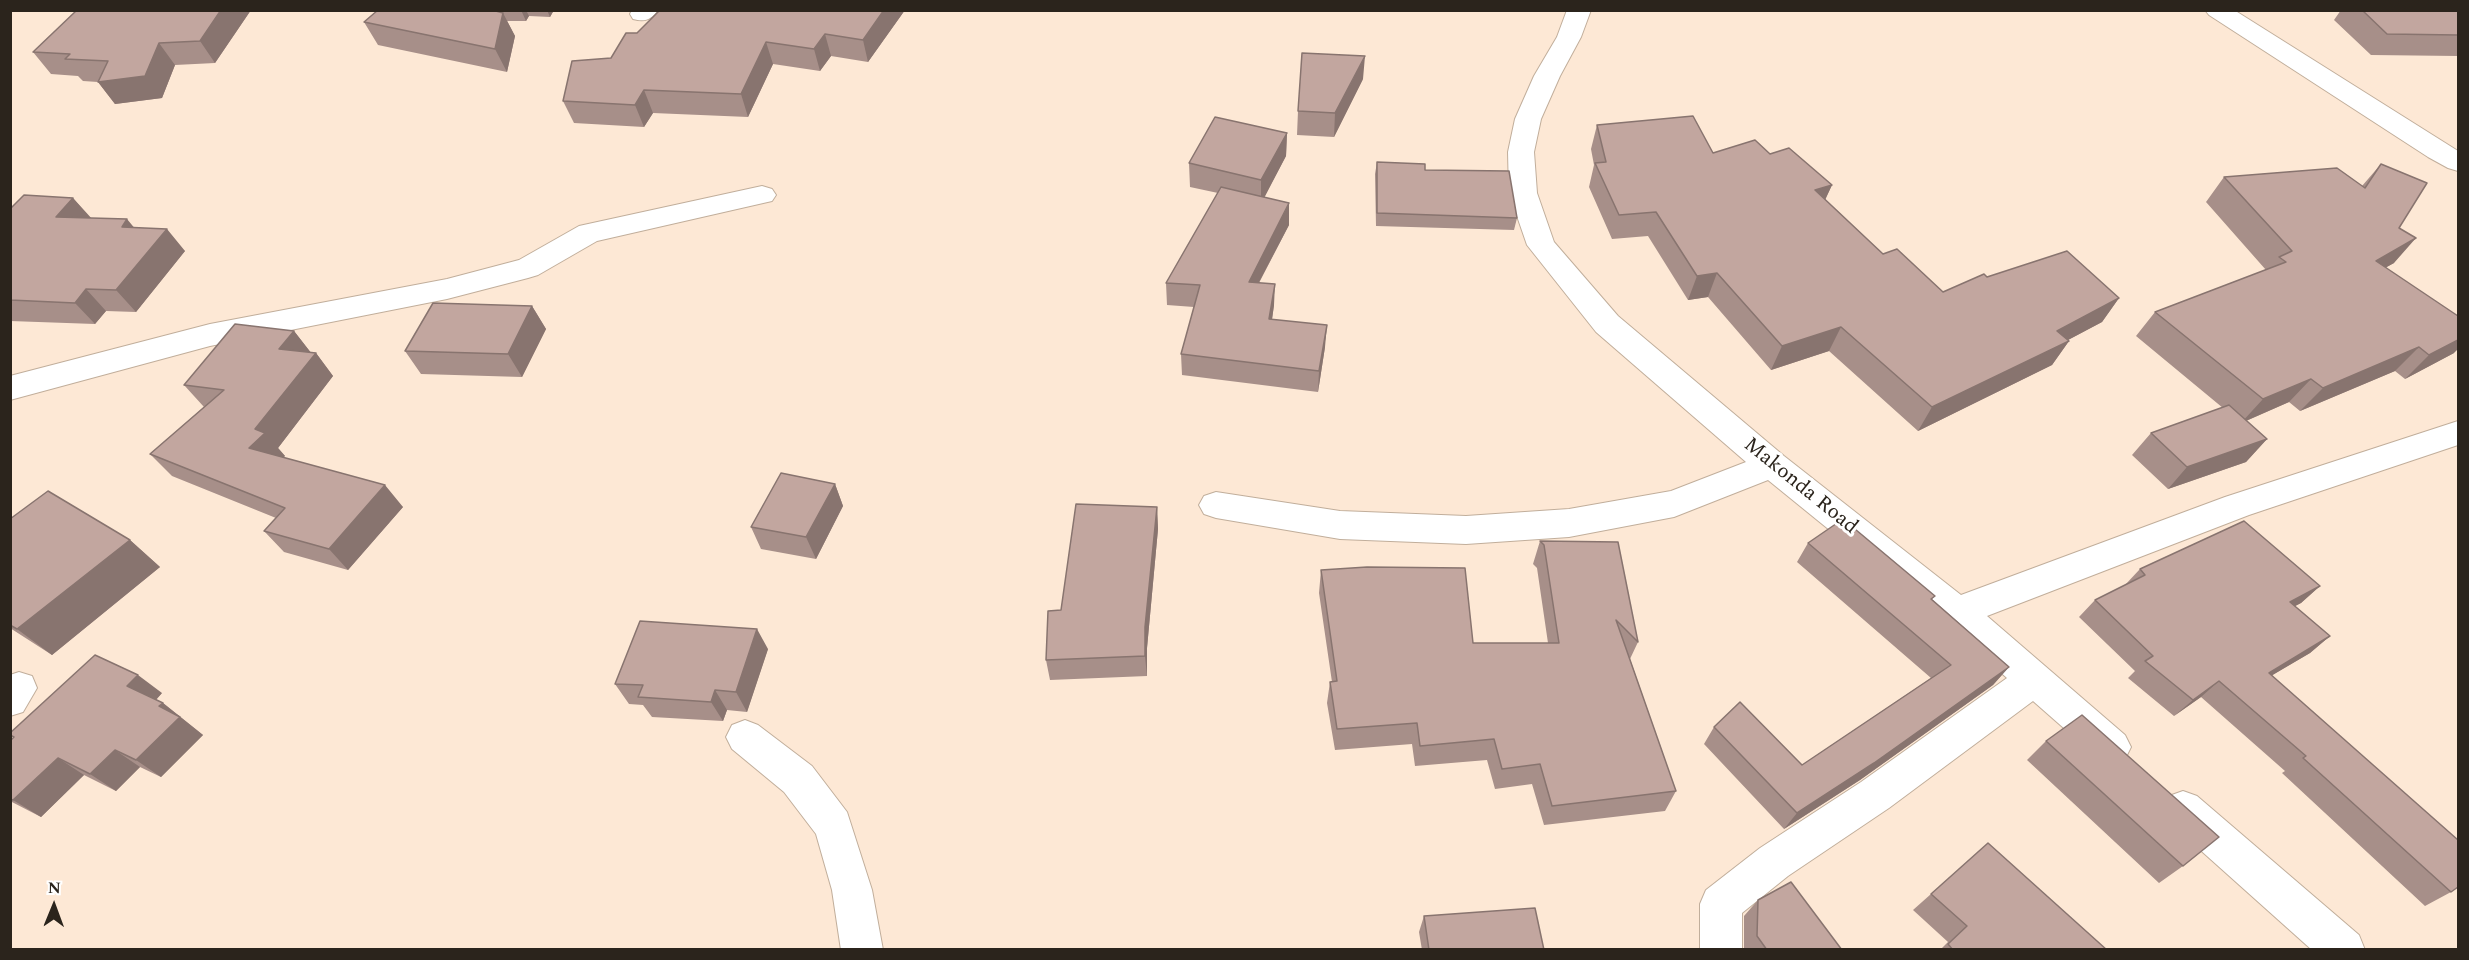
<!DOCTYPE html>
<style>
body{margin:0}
#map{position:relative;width:2469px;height:960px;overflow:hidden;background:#fde8d5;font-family:Spectral,serif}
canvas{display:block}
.frame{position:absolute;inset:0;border:12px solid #2b241c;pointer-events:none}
.north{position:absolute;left:24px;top:876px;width:60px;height:60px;-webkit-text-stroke:4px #fff;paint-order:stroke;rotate:1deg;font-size:16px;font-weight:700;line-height:24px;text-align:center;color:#2b241c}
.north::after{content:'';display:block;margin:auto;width:21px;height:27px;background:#2b241c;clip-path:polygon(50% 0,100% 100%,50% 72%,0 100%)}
</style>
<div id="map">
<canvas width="2469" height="960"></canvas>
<div class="frame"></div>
<div class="north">N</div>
</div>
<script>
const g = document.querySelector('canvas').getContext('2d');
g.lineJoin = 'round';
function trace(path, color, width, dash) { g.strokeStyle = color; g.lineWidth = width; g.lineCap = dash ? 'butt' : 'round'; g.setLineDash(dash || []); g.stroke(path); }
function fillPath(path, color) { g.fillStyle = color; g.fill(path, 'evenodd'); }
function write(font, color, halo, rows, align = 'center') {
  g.font = font + ' Spectral,serif'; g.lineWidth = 6; g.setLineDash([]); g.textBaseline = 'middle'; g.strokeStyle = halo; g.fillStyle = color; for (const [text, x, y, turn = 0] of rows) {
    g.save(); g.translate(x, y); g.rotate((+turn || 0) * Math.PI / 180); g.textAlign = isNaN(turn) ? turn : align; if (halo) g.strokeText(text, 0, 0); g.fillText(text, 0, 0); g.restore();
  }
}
const minor = new Path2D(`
 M 632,10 L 658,10 C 651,20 645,22 633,19 L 630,14 Z
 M 1567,10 L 1591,10 L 1581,37 L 1560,76 L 1541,119 L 1534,152 L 1537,193 L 1554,242 L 1618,316 L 1784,456 L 1961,595 L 2225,497 L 2458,421 L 2458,445 L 2249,515 L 1987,616 L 2125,735 L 2131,747 L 2125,759 L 2112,764 L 2099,759 L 2033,701 L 1889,808 L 1788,876 L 1742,913 L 1742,950 L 1700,950 L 1700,904 L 1706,890 L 1760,848 L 1861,782 L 2007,678 L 1944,623 L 1768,480 L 1674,517 L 1569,537 L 1466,544 L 1340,539 L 1216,518 L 1204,514 L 1199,505 L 1204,496 L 1216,492 L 1340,511 L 1466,516 L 1569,509 L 1671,491 L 1746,462 L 1596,332 L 1527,245 L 1509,193 L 1508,152 L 1515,119 L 1534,76 L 1557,37 Z
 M 2205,10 L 2234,10 L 2458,151 L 2458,171 L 2448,168 L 2428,157 L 2209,15 Z
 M 762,186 L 772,189 L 776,195 L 772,201 L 597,241 L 538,275 L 528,278 L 447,299 L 210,346 L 10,400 L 10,376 L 210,324 L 447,279 L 519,260 L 579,226 Z
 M 19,672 L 32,676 L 37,688 L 23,712 L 10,716 L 10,675 Z
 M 745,720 L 758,725 L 812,766 L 847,812 L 872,890 L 883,950 L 841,950 L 832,890 L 816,834 L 784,792 L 732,749 L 726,737 L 732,725 Z
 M 2183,791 L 2197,796 L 2359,935 L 2365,950 L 2312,950 L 2169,822 L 2163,809 L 2169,796 Z`);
trace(minor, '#c1ae9b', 2);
fillPath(minor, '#fff');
fillPath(new Path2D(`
 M 21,10 L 49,10 L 23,12 Z
 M 77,10 L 251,10 L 215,63 L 175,65 L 162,98 L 115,104 L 98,82 L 83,81 L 78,76 L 51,74 L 33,52 Z
 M 378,10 L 554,10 L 550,17 L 529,16 L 526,21 L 507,21 L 515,36 L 507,72 L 378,45 L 364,22 Z
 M 905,10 L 868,62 L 831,56 L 820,71 L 773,64 L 748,117 L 653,113 L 644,127 L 574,123 L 563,101 L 611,58 Z
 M 2341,10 L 2458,10 L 2458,56 L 2371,55 L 2334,20 Z
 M 1363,79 L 1334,137 L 1297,135 L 1298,111 Z
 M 1597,125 L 1713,153 L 1770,154 L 1832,185 L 1825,199 L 1883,254 L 1943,292 L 1987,277 L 2119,298 L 2102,322 L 2068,340 L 2069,341 L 2052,365 L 1918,431 L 1829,351 L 1771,370 L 1708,297 L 1688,300 L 1648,236 L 1612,239 L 1589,187 L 1594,165 L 1591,149 Z
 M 1287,133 L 1286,156 L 1264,197 L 1289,225 L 1259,283 L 1274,305 L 1272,319 L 1325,347 L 1318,392 L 1182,375 L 1181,354 L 1194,307 L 1167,305 L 1166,283 L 1218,193 L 1190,187 L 1189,163 Z
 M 1377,162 L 1425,170 L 1517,218 L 1514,230 L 1376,226 L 1375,174 Z
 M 2381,164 L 2399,228 L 2394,263 L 2386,267 L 2454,353 L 2405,379 L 2395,371 L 2300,411 L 2289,402 L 2246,421 L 2267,439 L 2246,462 L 2168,489 L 2132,455 L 2151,433 L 2223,408 L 2136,336 L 2155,312 L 2266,270 L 2206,202 L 2224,177 L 2362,186 Z
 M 73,198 L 90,218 L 134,227 L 185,251 L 136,312 L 106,311 L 95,324 L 10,321 L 10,209 Z
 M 532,306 L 546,329 L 522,377 L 421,374 L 405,351 Z
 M 294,331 L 311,353 L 316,353 L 333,376 L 278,448 L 285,456 L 283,457 L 403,507 L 348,570 L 284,552 L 264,531 L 276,518 L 172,476 L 150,454 L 204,407 L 184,385 Z
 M 835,484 L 843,506 L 816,559 L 761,549 L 751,527 Z
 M 1157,507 L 1158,529 L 1147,648 L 1147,676 L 1050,680 L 1046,660 L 1061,610 Z
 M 10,519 L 130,540 L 160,567 L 52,655 L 10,628 Z
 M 1540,541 L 1638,642 L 1630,659 L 1676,791 L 1665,811 L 1544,825 L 1532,784 L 1495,789 L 1487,760 L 1415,766 L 1412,744 L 1335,750 L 1327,703 L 1330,682 L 1332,682 L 1319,593 L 1321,570 L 1473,643 L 1548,643 L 1537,568 L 1533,564 Z
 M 1808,543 L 1935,596 L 1932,599 L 2009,667 L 1993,685 L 1860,780 L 1784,829 L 1704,744 L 1714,727 L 1802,765 L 1931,678 L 1797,562 Z
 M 2140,569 L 2320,586 L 2301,603 L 2295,606 L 2330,636 L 2310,653 L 2272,675 L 2451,892 L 2425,906 L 2282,773 L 2285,771 L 2201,697 L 2174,716 L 2128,678 L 2135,671 L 2079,617 L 2095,600 L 2125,585 Z
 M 768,649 L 747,712 L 727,710 L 723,721 L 652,717 L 643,705 L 629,704 L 615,684 Z
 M 162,693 L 156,700 L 163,703 L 203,735 L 161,777 L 140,767 L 116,791 L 84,775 L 41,817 L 10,801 L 10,741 L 14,737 L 10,735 Z
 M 2046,741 L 2183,866 L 2159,883 L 2027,760 Z
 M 1931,894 L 2107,950 L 1940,950 L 1948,942 L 1913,910 Z
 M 1758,900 L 1842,950 L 1744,950 L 1744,916 Z
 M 1424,916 L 1544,950 L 1422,950 L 1419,932 Z`), '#a78f89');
fillPath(new Path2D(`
 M 221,10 L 251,10 L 215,63 L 200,41 Z
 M 521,10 L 526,10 L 529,16 L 526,21 Z
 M 547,10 L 554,10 L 550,17 Z
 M 884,10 L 905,10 L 868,62 L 863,40 Z
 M 503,13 L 515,36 L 507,72 L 495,49 Z
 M 825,34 L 831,56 L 820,71 L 814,49 Z
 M 766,42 L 773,64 L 748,117 L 741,94 Z
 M 159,43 L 175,65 L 162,98 L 115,104 L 98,82 Z
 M 1365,56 L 1363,79 L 1334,137 L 1335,113 Z
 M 644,90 L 653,113 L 644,127 L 635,105 Z
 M 1287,133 L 1286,156 L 1261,204 L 1261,180 Z
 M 1832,185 L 1821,209 L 1815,190 Z
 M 73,198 L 93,220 L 56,217 Z
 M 1289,203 L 1289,225 L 1248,303 L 1249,282 Z
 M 127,219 L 146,242 L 122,227 Z
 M 167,229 L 185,251 L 136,312 L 116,290 Z
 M 2416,238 L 2394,263 L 2355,285 L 2376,261 Z
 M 1717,273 L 1708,297 L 1688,300 L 1697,276 Z
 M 1275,284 L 1274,305 L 1269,341 L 1269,319 Z
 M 86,289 L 106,311 L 95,324 L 75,303 Z
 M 2119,298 L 2102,322 L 2051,349 L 2069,341 L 2052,365 L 1918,431 L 1932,407 L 2057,331 Z
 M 532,306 L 546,329 L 522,377 L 508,354 Z
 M 1327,325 L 1325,347 L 1318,392 L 1319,371 Z
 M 1841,327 L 1829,351 L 1771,370 L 1782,346 Z
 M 294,331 L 312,354 L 279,349 Z
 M 2458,340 L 2458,349 L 2454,353 L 2405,379 L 2429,355 Z
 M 2419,347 L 2395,371 L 2300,411 L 2323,388 Z
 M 316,353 L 333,376 L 278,448 L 285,456 L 269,471 L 249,448 L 255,429 Z
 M 2311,379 L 2289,402 L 2241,423 L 2263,399 Z
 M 2267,439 L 2246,462 L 2168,489 L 2187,467 Z
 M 835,484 L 843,506 L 816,559 L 806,537 Z
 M 385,485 L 403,507 L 348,570 L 329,549 Z
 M 1157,507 L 1158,529 L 1147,648 L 1147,676 L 1145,656 L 1145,627 Z
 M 130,540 L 160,567 L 52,655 L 17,629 Z
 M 2320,586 L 2301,603 L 2270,619 L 2290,602 Z
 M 757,629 L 768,649 L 747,712 L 736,692 Z
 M 2330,636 L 2310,653 L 2249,689 L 2269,673 Z
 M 2009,667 L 1993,685 L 1860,780 L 1784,829 L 1797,813 Z
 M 138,675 L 162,693 L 151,705 L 127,686 Z
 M 2219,681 L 2201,697 L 2174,716 L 2193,700 Z
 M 715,690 L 727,710 L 723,721 L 711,702 Z
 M 163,703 L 203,735 L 161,777 L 136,760 L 159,706 Z
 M 115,750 L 140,767 L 116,791 L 90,774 Z
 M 58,758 L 84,775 L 41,817 L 13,800 Z`), '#88746f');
const building = new Path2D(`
 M 77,10 L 221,10 L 200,41 L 159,43 L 145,76 L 98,82 L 108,61 L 65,59 L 70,54 L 33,52 Z
 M 378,10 L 492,10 L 503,13 L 495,49 L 364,22 Z
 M 660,10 L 884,10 L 863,40 L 825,34 L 814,49 L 766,42 L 741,94 L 644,90 L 635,105 L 563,101 L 572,61 L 611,58 L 626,33 L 637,33 Z
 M 2362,10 L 2458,10 L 2458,35 L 2387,34 Z
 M 1302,53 L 1365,56 L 1335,113 L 1298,111 Z
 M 1693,116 L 1713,153 L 1755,140 L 1770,154 L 1789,148 L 1832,185 L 1815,190 L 1883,254 L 1897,249 L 1943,292 L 1984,274 L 1987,277 L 2067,251 L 2119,298 L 2057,331 L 2069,341 L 1932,407 L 1841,327 L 1782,346 L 1717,273 L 1697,276 L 1656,212 L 1619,215 L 1595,163 L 1606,162 L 1597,125 Z
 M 1215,117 L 1287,133 L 1261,180 L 1189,163 Z
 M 1377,162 L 1425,164 L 1425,170 L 1509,171 L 1517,218 L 1377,213 Z
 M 2381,164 L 2427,183 L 2399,228 L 2416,238 L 2376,261 L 2458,316 L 2458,340 L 2429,355 L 2419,347 L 2323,388 L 2311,379 L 2263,399 L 2155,312 L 2286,262 L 2279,257 L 2292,251 L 2224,177 L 2337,168 L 2365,188 Z
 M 1221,187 L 1289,203 L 1249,282 L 1275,284 L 1269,319 L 1327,325 L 1319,371 L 1181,354 L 1200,285 L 1166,283 Z
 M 24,195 L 73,198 L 56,217 L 127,219 L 122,227 L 167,229 L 116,290 L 86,289 L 75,303 L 10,300 L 10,209 Z
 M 433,303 L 532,306 L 508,354 L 405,351 Z
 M 235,324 L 294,331 L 279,349 L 316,353 L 255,429 L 265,433 L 249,448 L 385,485 L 329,549 L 264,531 L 285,508 L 150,454 L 224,390 L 184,385 Z
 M 2229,405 L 2267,439 L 2187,467 L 2151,433 Z
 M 781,473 L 835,484 L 806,537 L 751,527 Z
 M 48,491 L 130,540 L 17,629 L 10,625 L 10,519 Z
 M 1076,504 L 1157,507 L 1145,627 L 1145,656 L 1046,660 L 1048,611 L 1061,610 Z
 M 1843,519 L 1935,596 L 1931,599 L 2009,667 L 1874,763 L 1797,813 L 1714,727 L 1740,702 L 1802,765 L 1951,665 L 1808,543 Z
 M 2244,521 L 2320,586 L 2290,602 L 2330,636 L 2269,673 L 2458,840 L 2458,887 L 2451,892 L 2303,758 L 2306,756 L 2219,681 L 2193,700 L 2145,661 L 2153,656 L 2095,600 L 2145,575 L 2140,569 Z
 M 1540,541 L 1618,542 L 1638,642 L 1616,620 L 1676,791 L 1552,806 L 1540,764 L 1502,769 L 1494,739 L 1420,746 L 1417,723 L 1337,729 L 1330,682 L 1337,681 L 1321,570 L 1367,567 L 1465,568 L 1473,643 L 1559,643 L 1544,545 Z
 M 640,621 L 757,629 L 736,692 L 715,690 L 711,702 L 638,697 L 643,685 L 615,684 Z
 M 95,655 L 138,675 L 127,686 L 163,703 L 159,706 L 180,717 L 136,760 L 115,750 L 90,774 L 58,758 L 13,800 L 10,799 L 10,741 L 14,737 L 10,735 L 10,733 Z
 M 2082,715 L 2219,837 L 2183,866 L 2046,741 Z
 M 1988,843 L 2107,950 L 1953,950 L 1948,944 L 1967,926 L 1931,894 Z
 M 1791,882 L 1842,950 L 1767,950 L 1757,936 L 1758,900 Z
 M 1535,908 L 1544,950 L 1429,950 L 1424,916 Z`);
fillPath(building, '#c2a69f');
trace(building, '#88746f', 1.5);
write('21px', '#2b241c', '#fff', [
 ["Makonda Road",1800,487,39]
]);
</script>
